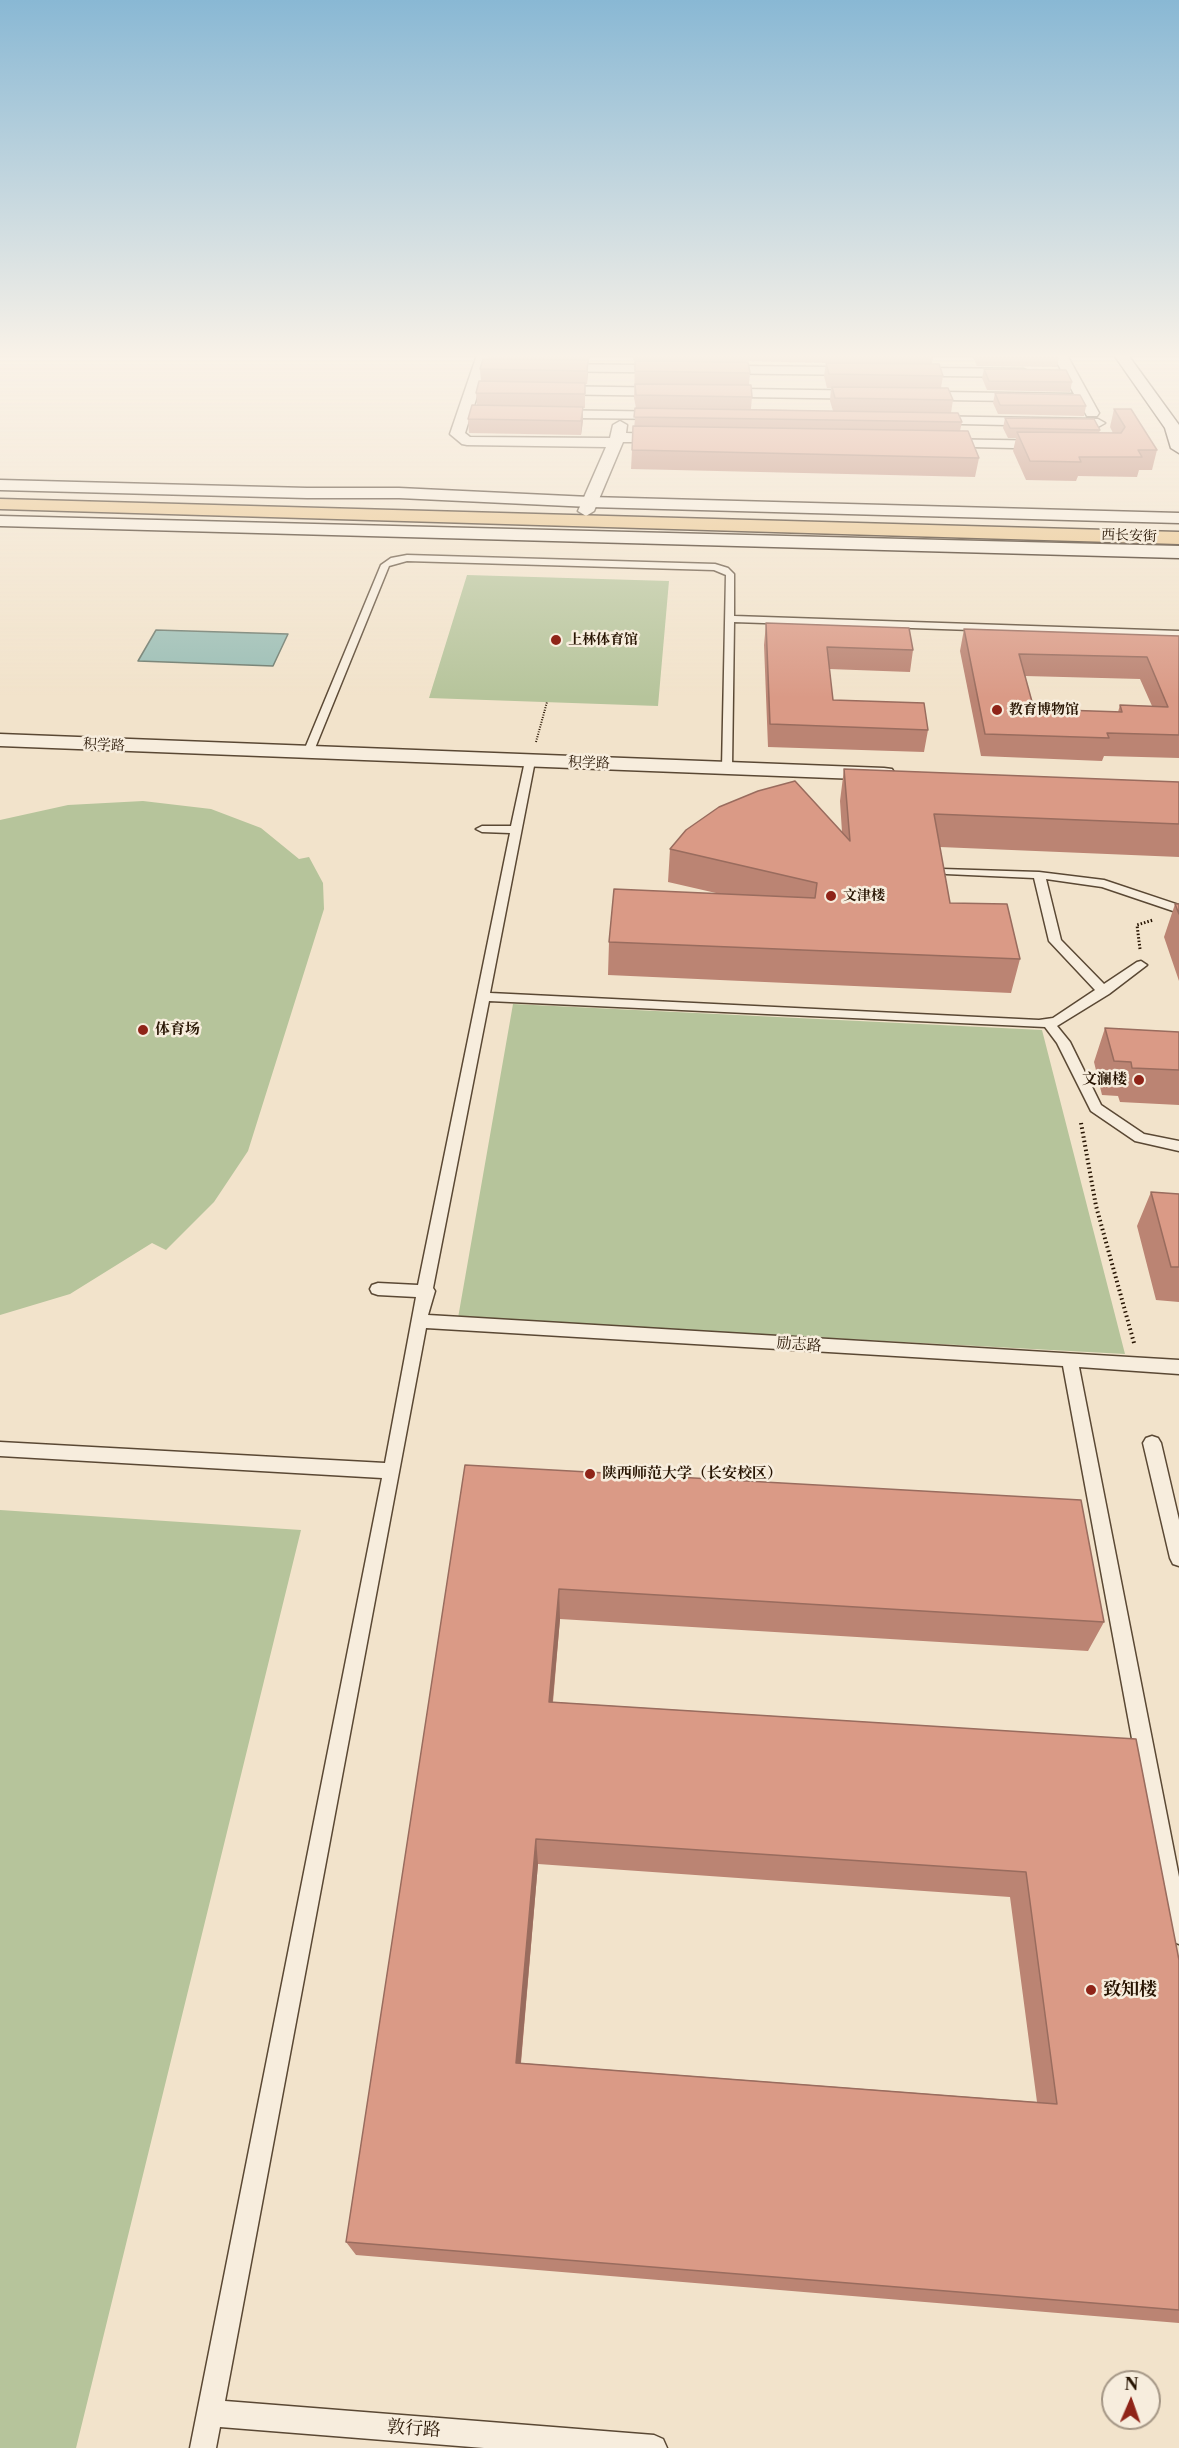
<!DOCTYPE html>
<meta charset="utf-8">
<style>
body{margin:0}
#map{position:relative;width:1179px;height:2448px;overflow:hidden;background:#f2e3cb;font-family:"Libre Caslon Text",serif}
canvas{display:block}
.north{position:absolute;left:1101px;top:2370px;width:60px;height:60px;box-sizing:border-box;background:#f7eddd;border:2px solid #a49685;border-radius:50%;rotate:2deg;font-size:16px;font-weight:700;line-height:24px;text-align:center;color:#271402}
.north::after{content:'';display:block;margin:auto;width:21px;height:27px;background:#8f2418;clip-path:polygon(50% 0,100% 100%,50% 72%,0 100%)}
</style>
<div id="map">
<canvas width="1179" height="2448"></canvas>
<div class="north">N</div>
</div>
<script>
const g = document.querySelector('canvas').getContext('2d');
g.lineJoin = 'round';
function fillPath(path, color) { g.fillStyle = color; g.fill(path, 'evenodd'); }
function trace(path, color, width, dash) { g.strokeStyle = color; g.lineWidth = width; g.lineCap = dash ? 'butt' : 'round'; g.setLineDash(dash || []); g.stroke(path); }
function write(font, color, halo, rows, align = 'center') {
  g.font = font + ' "Libre Caslon Text","Noto Serif SC",serif'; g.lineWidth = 5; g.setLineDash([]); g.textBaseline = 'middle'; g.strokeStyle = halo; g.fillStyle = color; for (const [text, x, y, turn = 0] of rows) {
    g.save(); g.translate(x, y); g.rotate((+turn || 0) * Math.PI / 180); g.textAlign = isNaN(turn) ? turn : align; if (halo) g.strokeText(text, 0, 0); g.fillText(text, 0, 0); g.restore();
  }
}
fillPath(new Path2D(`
 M 467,575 L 669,581 L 658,706 L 429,698 Z
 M 143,801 L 211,809 L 261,828 L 299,859 L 309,857 L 323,883 L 324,909 L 248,1151 L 214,1202 L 166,1250 L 152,1243 L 70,1294 L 0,1315 L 0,820 L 68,805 Z
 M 513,1004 L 1042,1030 L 1125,1354 L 458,1318 Z
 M 0,1510 L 301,1530 L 76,2448 L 0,2448 Z`), '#b6c49b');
const water = new Path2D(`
 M 156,630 L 288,634 L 273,666 L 138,661 Z`);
fillPath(water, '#9bbeb5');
trace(water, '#6d7a6d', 1.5);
const lane = new Path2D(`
 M 407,555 L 715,564 L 728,568 L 734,574 L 734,616 L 1179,631 L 1179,637 L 734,622 L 732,768 L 727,771 L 722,768 L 726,575 L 714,570 L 407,561 L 389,566 L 313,753 L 304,755 L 303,753 L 381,565 L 391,558 Z
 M 530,758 L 535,761 L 490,993 L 1039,1020 L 1053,1018 L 1095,990 L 1049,941 L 1034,878 L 946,874 L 940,871 L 942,869 L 1039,872 L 1104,880 L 1179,905 L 1179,913 L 1102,887 L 1046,879 L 1061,940 L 1104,984 L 1137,962 L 1141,961 L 1147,965 L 1109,994 L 1057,1026 L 1070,1042 L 1101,1105 L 1144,1134 L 1179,1141 L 1179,1151 L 1135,1141 L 1091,1111 L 1057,1043 L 1045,1027 L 489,1001 L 433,1288 L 435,1291 L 428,1315 L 1179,1360 L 1179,1374 L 1079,1367 L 1179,1877 L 1179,1944 L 1171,1941 L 1168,1933 L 1063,1366 L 426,1328 L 225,2401 L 654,2435 L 663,2439 L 667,2448 L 484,2448 L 220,2427 L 216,2448 L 190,2448 L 382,1478 L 0,1456 L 0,1442 L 385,1463 L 416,1297 L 378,1295 L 372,1293 L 370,1289 L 372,1285 L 378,1283 L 418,1285 L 510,833 L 482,832 L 476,829 L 482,826 L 511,826 L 525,761 Z
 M 1152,1436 L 1158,1438 L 1161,1443 L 1179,1520 L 1179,1566 L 1173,1564 L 1170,1558 L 1143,1443 L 1146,1438 Z`);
const street = new Path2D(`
 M 477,355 L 491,355 L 481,385 L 1074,394 L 1053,355 L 1067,355 L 1099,413 L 1097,416 L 1087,416 L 1079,402 L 478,393 L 473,409 L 680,412 L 682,415 L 675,419 L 470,417 L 465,433 L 470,437 L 610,438 L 613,425 L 620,421 L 627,425 L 626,433 L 677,435 L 679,438 L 672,442 L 623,442 L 594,511 L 586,516 L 578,511 L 606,447 L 467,445 L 462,444 L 450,434 Z
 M 547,364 L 1024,369 L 1031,373 L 1024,377 L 542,371 L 540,368 L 542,365 Z
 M 921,416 L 1098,419 L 1105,423 L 1098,427 L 916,423 L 914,420 Z
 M 933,439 L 1056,441 L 1063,445 L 1056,449 L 928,446 L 926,443 L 928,440 Z
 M 0,734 L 884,768 L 892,769 L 895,774 L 892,779 L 884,780 L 0,746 Z`);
const secondary = new Path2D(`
 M 1114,355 L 1128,355 L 1179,425 L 1179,453 L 1171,448 L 1165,428 Z
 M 0,480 L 307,488 L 399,488 L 590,497 L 1179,513 L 1179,523 L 590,507 L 399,498 L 307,498 L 0,490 Z
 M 0,516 L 1179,546 L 1179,558 L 0,526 Z`);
const primary = new Path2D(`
 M 0,499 L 1179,532 L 1179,544 L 0,509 Z`);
trace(lane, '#5a4834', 3);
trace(street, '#5a4834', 3);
trace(secondary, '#271402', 3);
trace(primary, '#271402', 3);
trace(new Path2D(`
 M 536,742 L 547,702`), '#271402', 2, [1, 1.5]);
trace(new Path2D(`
 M 1140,949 L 1137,925 L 1153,920`), '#271402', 3, [1.5, 2]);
trace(new Path2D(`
 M 1081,1123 L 1096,1206 L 1134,1343`), '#271402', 4, [1.5, 3]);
fillPath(lane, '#f7eddd');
fillPath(street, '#f7eddd');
fillPath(secondary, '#f7eddd');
fillPath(primary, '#e9c286');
fillPath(new Path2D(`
 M 487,355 L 590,355 L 589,362 L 588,362 L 587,384 L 585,384 L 585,408 L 583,408 L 583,421 L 581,435 L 469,433 L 468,419 L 477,405 L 476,393 L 481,381 L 480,369 L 488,359 Z
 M 633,355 L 933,355 L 932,364 L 943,376 L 941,388 L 953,400 L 951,413 L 962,422 L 960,431 L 979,458 L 975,477 L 631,469 L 632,450 L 636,408 L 634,398 L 635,362 L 633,360 ZM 746,361 L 826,363 L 824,376 L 827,388 L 831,388 L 830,401 L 833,411 L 751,409 L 752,397 L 749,385 L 750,373 Z
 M 972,355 L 1058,355 L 1059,357 L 1057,367 L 977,366 Z
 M 984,369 L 1072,382 L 1070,392 L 987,390 L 982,378 Z
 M 995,393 L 1086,406 L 1084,416 L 998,414 L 993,403 Z
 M 1114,409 L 1157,450 L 1152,470 L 1139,470 L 1137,477 L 1078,476 L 1076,481 L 1026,480 L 1013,451 L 1016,438 L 1008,438 L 1003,428 L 1005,418 L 1100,430 L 1099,433 L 1113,433 L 1110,427 Z
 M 766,623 L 913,650 L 910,672 L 829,669 L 833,700 L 928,730 L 924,752 L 768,747 L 764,645 Z
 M 964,629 L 1179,636 L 1179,758 L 1104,756 L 1102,761 L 981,756 L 960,651 ZM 1025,676 L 1140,679 L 1152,706 L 1120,705 L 1118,712 L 1034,709 Z
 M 844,769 L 1179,782 L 1179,857 L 940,847 L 950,903 L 1020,959 L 1011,993 L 608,975 L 609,942 L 716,893 L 668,882 L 670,849 L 842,832 L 840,801 Z
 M 1175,904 L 1179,904 L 1179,981 L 1164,937 Z
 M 1105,1028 L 1179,1032 L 1179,1105 L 1120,1102 L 1118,1096 L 1102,1095 L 1094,1062 Z
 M 1151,1192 L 1179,1194 L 1179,1302 L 1156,1300 L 1137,1226 Z
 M 465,1465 L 1104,1622 L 1088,1651 L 560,1619 L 553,1702 L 1136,1739 L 1179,1960 L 1179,2323 L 356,2255 L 346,2242 ZM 538,1864 L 1010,1897 L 1037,2102 L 521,2063 Z`), '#bb8473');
fillPath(new Path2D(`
 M 588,360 L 588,374 L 587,384 L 587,371 Z
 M 583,407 L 583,421 L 581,435 L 581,421 Z
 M 559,1589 L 560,1619 L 550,1730 L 549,1702 Z
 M 536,1839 L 538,1864 L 519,2082 L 516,2063 Z`), '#996c5e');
const building = new Path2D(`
 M 978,355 L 1058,355 L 1059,357 L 978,357 Z
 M 483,359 L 588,360 L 587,371 L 480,369 Z
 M 635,361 L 748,362 L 750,373 L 635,371 Z
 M 826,363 L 939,364 L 943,376 L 829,374 Z
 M 984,369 L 1066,370 L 1072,382 L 989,381 Z
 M 479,381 L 585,383 L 585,394 L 476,393 Z
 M 635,384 L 751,385 L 752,397 L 636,395 Z
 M 832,387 L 948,388 L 953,400 L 835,398 Z
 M 995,393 L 1080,395 L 1086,406 L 1000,405 Z
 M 472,405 L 583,407 L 581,421 L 468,419 Z
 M 635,408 L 958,413 L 962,422 L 634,417 Z
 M 1114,409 L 1131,409 L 1157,450 L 1138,450 L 1142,457 L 1079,457 L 1081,462 L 1030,461 L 1017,432 L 1121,433 L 1125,427 Z
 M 1005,418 L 1094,419 L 1100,430 L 1010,428 Z
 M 633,426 L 968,431 L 979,458 L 632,450 Z
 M 766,623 L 909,628 L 913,650 L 827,647 L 833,700 L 924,703 L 928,730 L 770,724 Z
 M 964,629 L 1179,636 L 1179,735 L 1107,733 L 1109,738 L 985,734 ZM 1019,654 L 1147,657 L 1168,707 L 1120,705 L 1122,712 L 1034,709 Z
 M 844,769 L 1179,782 L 1179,824 L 934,814 L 950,903 L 1007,904 L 1020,959 L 609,942 L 614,889 L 815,898 L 817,883 L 670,849 L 686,830 L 719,807 L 758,791 L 795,781 L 850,841 Z
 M 1175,904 L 1179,904 L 1179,914 Z
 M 1105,1028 L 1179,1032 L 1179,1070 L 1132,1068 L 1131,1062 L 1114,1061 Z
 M 1151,1192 L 1179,1194 L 1179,1267 L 1171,1267 Z
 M 465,1465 L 1081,1500 L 1104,1622 L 559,1589 L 549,1702 L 1136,1739 L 1179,1960 L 1179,2310 L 346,2242 ZM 536,1839 L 1026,1872 L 1057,2104 L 516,2063 Z`);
fillPath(building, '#da9a86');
trace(building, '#996c5e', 1.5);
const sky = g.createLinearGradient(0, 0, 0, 698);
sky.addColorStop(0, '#89b8d4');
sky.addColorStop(0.51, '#f9f2e8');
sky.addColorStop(1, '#f9f2e800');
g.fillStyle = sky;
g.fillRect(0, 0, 1179, 698);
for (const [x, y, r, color] of [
 [556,640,6,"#8f2418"],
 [997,710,6,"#8f2418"],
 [831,896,6,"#8f2418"],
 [143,1030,6,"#8f2418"],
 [1139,1080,6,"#8f2418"],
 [590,1474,6,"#8f2418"],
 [1091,1990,6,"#8f2418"]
]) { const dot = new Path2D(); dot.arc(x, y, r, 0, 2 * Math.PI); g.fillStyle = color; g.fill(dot); trace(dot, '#f7eddd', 2); }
write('14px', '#271402', '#f7eddd', [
 ["西长安街",1129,536,2],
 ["积学路",104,745,3],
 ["积学路",589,763,2]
]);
write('bold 14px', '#271402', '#f7eddd', [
 ["上林体育馆",568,640],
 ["教育博物馆",1009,710],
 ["文津楼",843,896]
], 'left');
write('bold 15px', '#271402', '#f7eddd', [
 ["体育场",155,1030],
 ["文澜楼",1127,1080,"right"],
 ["陕西师范大学（长安校区）",602,1474]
], 'left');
write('15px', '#271402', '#f7eddd', [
 ["励志路",799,1345,4]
]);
write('bold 18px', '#271402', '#f7eddd', [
 ["致知楼",1103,1990]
], 'left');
write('18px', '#271402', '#f7eddd', [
 ["敦行路",414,2429,4]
]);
</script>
